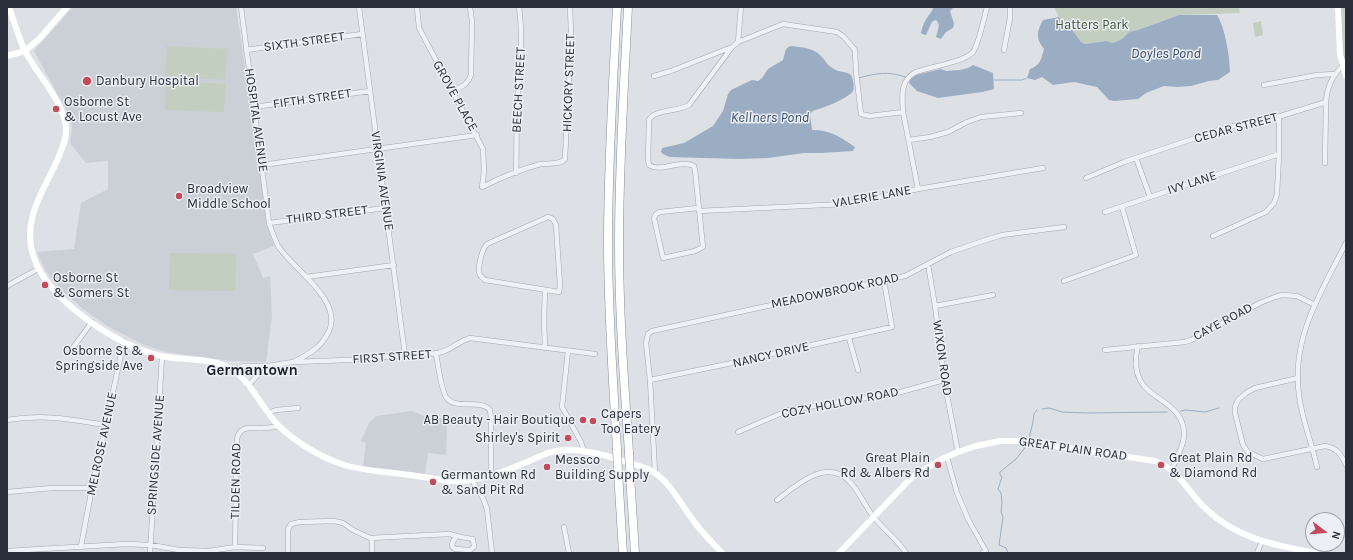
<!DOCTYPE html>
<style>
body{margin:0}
#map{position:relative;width:1353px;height:560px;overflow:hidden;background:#dde0e5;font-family:Karla,sans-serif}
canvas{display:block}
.frame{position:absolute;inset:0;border:8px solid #282e3a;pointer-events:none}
.north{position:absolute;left:1305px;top:512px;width:40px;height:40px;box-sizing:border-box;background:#eceff3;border:1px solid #9ea2a9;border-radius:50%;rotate:106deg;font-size:11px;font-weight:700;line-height:16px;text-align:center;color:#282e3a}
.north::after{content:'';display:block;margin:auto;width:14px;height:18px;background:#c14b5c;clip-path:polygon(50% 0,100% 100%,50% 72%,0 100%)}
</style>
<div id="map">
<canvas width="1353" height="560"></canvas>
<div class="frame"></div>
<div class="north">N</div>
</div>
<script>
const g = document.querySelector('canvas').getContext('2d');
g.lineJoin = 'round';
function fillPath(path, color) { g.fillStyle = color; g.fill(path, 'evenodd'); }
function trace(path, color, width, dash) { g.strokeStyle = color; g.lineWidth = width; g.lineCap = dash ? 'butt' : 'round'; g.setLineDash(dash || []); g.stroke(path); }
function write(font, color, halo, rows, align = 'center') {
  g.font = font + ' Karla,sans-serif'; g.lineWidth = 3; g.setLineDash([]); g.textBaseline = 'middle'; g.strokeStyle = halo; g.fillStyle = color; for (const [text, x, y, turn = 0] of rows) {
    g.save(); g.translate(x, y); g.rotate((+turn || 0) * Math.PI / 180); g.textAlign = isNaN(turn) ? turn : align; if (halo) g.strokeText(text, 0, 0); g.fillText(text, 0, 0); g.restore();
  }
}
fillPath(new Path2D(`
 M 73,7 L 236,7 L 259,161 L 266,223 L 274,246 L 253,254 L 263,278 L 270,276 L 272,316 L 266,362 L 232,361 L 166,352 L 144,345 L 109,327 L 83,309 L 60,289 L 46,271 L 37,252 L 74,249 L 81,203 L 108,189 L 108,161 L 86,163 L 70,143 L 72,127 L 69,115 L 34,51 Z
 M 412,411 L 424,416 L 445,418 L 447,429 L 446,455 L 428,453 L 425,474 L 363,467 L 366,443 L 361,441 L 369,423 L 376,416 Z`), '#cbcfd6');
fillPath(new Path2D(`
 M 1054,7 L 1239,7 L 1240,13 L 1179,15 L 1138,30 L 1129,32 L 1122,39 L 1113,43 L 1106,41 L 1085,44 L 1081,42 L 1073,31 L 1063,25 Z
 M 1340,7 L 1346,7 L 1346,68 L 1344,63 Z
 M 1261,21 L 1263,35 L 1255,37 L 1253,23 Z
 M 167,46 L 227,49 L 225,80 L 165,76 Z
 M 166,81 L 225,84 L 224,112 L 165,110 Z
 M 170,253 L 236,254 L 235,291 L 169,290 Z`), '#c2cebf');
fillPath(new Path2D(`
 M 934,7 L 953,8 L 950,11 L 954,24 L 953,28 L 946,32 L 941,39 L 936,37 L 939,25 L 937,21 L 935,20 L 932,22 L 926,35 L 922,34 L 921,33 C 924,19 928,18 934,7 Z
 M 1179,15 L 1217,15 C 1225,27 1230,58 1230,72 L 1218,80 L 1209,81 L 1191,86 L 1177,87 L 1164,86 L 1146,93 L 1138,99 L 1114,101 L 1109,100 L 1097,87 L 1074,82 L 1053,85 L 1042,77 L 1035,80 L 1027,78 L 1030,69 C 1041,65 1041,59 1044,49 C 1035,38 1037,31 1043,20 L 1059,17 L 1063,25 L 1073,31 L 1081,42 L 1085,44 L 1106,41 L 1113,43 L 1122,39 L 1129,32 L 1138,30 Z
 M 790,46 C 802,47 815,48 823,58 C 826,62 828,66 834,69 C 839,72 845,71 851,75 C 853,79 855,87 853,91 C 848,99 822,108 813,111 L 810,114 L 812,130 C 831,130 840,137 855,147 L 853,151 L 821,153 L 804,153 L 768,158 L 739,159 L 670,157 L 663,154 L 661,152 L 662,148 L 684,143 L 713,126 L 723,111 L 728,94 L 731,90 L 752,80 L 758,81 L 762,78 L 768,69 L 783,60 L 786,49 Z
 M 973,65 L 993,73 L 994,89 L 982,92 L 938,98 L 917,91 L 909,83 L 911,79 L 916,75 L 941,69 L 946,71 L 960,70 L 968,68 Z`), '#9aadc3');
trace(new Path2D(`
 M 858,78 C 879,73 886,71 906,77
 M 994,80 L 1022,80 L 1027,78
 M 1042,409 L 1049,408 L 1062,412 L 1088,413 L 1167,412
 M 1181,411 L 1186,410 L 1205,412 L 1219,408
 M 1029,439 L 1033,422 L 1034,414 L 1037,410
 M 1008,553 L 1006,548 L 999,545 L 1003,517 L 1001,512 L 1002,503 L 1001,493 L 998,489 L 1002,477 L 1000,475 L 1000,472 L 1016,459 L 1027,445`), '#9aadc3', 1);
const street = new Path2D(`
 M 241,7 L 269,223 C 272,231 274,238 278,246 C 293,269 343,300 329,331 C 322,347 308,355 293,362
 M 359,7 L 405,355
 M 417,7 L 419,28 L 483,149 L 484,172 L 482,187
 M 738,42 L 741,7
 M 246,50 L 362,34
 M 1004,50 L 1010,18 L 1010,7
 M 654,76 L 671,71 L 732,47
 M 1264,85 L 1317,75 L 1335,74
 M 453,90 C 462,87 467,85 471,75 L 472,21 L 470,7
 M 254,107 L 370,91
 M 909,140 L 930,137 L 948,132 L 967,122 L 981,117 L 1021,113
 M 1136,158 L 1150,197
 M 1325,163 L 1326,102
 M 262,165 L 477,135
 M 516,173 C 517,146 516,119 518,93 C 520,64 523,36 519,7
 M 1086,178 L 1124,162 L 1228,127 L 1258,123 L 1326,102 C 1327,87 1332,77 1342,66
 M 482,187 C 500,178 521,169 541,164 C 549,163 560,165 565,159 L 571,33 L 570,7
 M 918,189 L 903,112 C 902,96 900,80 916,72 C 929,67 965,62 973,52 C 979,43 984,18 987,7
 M 698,208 L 660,212 L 656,214 L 654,218 L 663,258 L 695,251 L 703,247 L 695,170 L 694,166 C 680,159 661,173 649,165 L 648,160 L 649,120 C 654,109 678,112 689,105 L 732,47 L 738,42 L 783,24 L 837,32 L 844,37 L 855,50 L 856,72 L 861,114 L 870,116 L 903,112
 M 699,211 L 845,204 L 918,189 L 1043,168
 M 1105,212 L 1279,154
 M 548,217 C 553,218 554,220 556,225 L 560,286 L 559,292 L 485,280 C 483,278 481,277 480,275 C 477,268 482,249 487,244 Z
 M 269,223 L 385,208
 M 1213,236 L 1266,212 L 1274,203 L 1277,194 L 1279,154 L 1279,117
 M 928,264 L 935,306 L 944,380 L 958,452
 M 306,277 L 394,265
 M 1064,281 L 1136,255 L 1122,207
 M 7,286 L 38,269
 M 545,290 L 544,320 L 545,348
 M 935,306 L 993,295
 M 849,338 L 858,370
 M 1138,346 C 1135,357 1135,370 1140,380 C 1150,400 1185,404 1184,435 C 1184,446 1176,459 1172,469
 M 72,349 L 92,322
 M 1105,350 L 1185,342 L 1191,340 L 1260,303 L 1275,297 L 1282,295 L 1297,296 L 1315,305
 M 568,351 L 562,407 L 581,442 L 584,451
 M 436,354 C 438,364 441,389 446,397 C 455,411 480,398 490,410 L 491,418 L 491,474
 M 232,370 L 244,366 L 268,366 L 293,362 L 349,360 L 405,355 C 416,352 427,355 438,353 C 450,351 459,341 470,338 L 595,354
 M 1298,378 L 1255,388 L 1246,393 L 1238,400 L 1235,407 L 1235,413 L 1243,445 L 1248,452 L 1263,459 L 1325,446 C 1337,448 1341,454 1346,465
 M 650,380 L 732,363 L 892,327 L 884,281
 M 248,386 L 261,371 L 268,366
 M 268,413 L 276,410 L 298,408
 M 7,420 C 43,414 70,419 105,425
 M 738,432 L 789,410 L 897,393 L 944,380
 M 947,457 L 957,493 L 969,521 L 986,551 L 982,553
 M 1317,467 C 1312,443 1302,420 1299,395 C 1291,338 1321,292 1346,243
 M 655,472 L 650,380 L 646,343 L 648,334 L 652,331 L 905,276 L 951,252 L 983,241 L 1002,235 L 1064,227
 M 472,480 L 483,498 L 487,509 L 492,553
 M 7,492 L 52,488 L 92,488
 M 777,500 C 797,485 828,456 851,483 C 860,493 865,506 873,516 C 883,529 897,539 906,553
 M 564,527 L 569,553
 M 81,546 L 92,488 L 124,341
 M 235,547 L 237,439 C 240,424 252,429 263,428 C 268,428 274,427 279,426
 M 7,551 L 126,544 L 151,545 L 179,550 L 209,551 L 235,547 L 263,548
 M 150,553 L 162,356
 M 288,553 L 288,529 L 291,524 L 300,522 L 334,521 L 343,523 L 353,530 L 370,538 L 449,534 C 457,536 464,538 473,539 L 474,547 L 470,550 L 455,549 L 452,546 L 453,541 L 457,536
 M 372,553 L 372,538
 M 1257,553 L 1262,541`);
const highway = new Path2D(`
 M 628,7 C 624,86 619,164 619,243 C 619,313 624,382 629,452
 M 617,449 C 613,380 608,312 608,243 C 608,164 613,86 617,7
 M 618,472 L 623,553
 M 630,475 L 635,553`);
trace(street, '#a3a7ae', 5.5);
trace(highway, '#868e9a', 9);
trace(street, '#eff1f4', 4.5);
trace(new Path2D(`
 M 9,7 C 14,21 18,37 25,51 C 36,73 65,103 66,128 C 67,140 61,150 57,161 C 42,193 21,222 34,258 C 49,301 119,347 161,356 C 184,361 212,357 233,370 C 251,382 263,410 279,426 C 296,442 319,456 341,464 C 359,470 377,471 394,473 C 412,475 430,478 448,481 C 473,483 499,474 522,464 C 533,460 544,453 556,451 C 583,446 621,460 648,469 C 669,479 679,502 693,520 C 701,532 712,542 722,553
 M 1338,7 L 1340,54 L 1346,76
 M 7,56 L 25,51 L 40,38 L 67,7
 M 839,553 L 912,477 L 942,459 L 958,452 L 976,446 L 1000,441 L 1022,441 L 1155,461 C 1179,469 1188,493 1206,509 C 1238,539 1274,545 1316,553`), '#fff', 6);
trace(highway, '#fff', 8);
const highwayBridge = new Path2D(`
 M 617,449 L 618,472
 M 629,452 L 630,475`);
trace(highwayBridge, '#868e9a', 9, []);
trace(highwayBridge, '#fff', 8);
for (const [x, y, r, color] of [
 [87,81,5,"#c14b5c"],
 [56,109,4,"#c14b5c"],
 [179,196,4,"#c14b5c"],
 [45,285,4,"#c14b5c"],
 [151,358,4,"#c14b5c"],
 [583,420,4,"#c14b5c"],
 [593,421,4,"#c14b5c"],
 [568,438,4,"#c14b5c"],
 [938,465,4,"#c14b5c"],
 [1161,465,4,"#c14b5c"],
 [547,467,4,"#c14b5c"],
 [433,482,4,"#c14b5c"]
]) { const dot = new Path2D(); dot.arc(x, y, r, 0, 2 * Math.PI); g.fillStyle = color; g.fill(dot); trace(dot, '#eceff3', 1.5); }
write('13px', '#3c5536', '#eceff3', [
 ["Hatters Park",1092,25]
]);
write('13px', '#282e3a', '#eceff3', [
 ["SIXTH STREET",304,42,-8],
 ["HICKORY STREET",569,83,-88],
 ["BEECH STREET",519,90,-87],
 ["GROVE PLACE",455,96,61],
 ["FIFTH STREET",312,99,-8],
 ["HOSPITAL AVENUE",256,120,82],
 ["CEDAR STREET",1236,128,-15],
 ["VIRGINIA AVENUE",382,181,82],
 ["IVY LANE",1192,183,-18],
 ["VALERIE LANE",872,197,-10],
 ["THIRD STREET",327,215,-7],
 ["MEADOWBROOK ROAD",835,291,-12],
 ["CAYE ROAD",1223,322,-28],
 ["NANCY DRIVE",771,355,-13],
 ["FIRST STREET",392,357,-4],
 ["WIXON ROAD",942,358,82],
 ["COZY HOLLOW ROAD",840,403,-11],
 ["MELROSE AVENUE",102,444,-78],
 ["GREAT PLAIN ROAD",1073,449,8],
 ["SPRINGSIDE AVENUE",156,455,-86],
 ["TILDEN ROAD",236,481,-89]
]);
write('13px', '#282e3a', '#eceff3', [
 ["Danbury Hospital",96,81],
 ["Osborne St",64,102],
 ["& Locust Ave",64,117],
 ["Broadview",187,189],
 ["Middle School",187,204],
 ["Osborne St",53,278],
 ["& Somers St",53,293],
 ["Osborne St &",143,351,"right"],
 ["Springside Ave",143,366,"right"],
 ["Capers",601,414],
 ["Too Eatery",601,429],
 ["AB Beauty - Hair Boutique",575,420,"right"],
 ["Shirley's Spirit",560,438,"right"],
 ["Great Plain",930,458,"right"],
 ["Rd & Albers Rd",930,473,"right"],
 ["Great Plain Rd",1169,458],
 ["& Diamond Rd",1169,473],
 ["Messco",555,460],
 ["Building Supply",555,475],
 ["Germantown Rd",441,475],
 ["& Sand Pit Rd",441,490]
], 'left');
write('italic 14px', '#364d6a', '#eceff3', [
 ["Doyles Pond",1166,54],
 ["Kellners Pond",770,118]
]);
write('bold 15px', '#1a202b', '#eceff3', [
 ["Germantown",252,371]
]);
</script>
